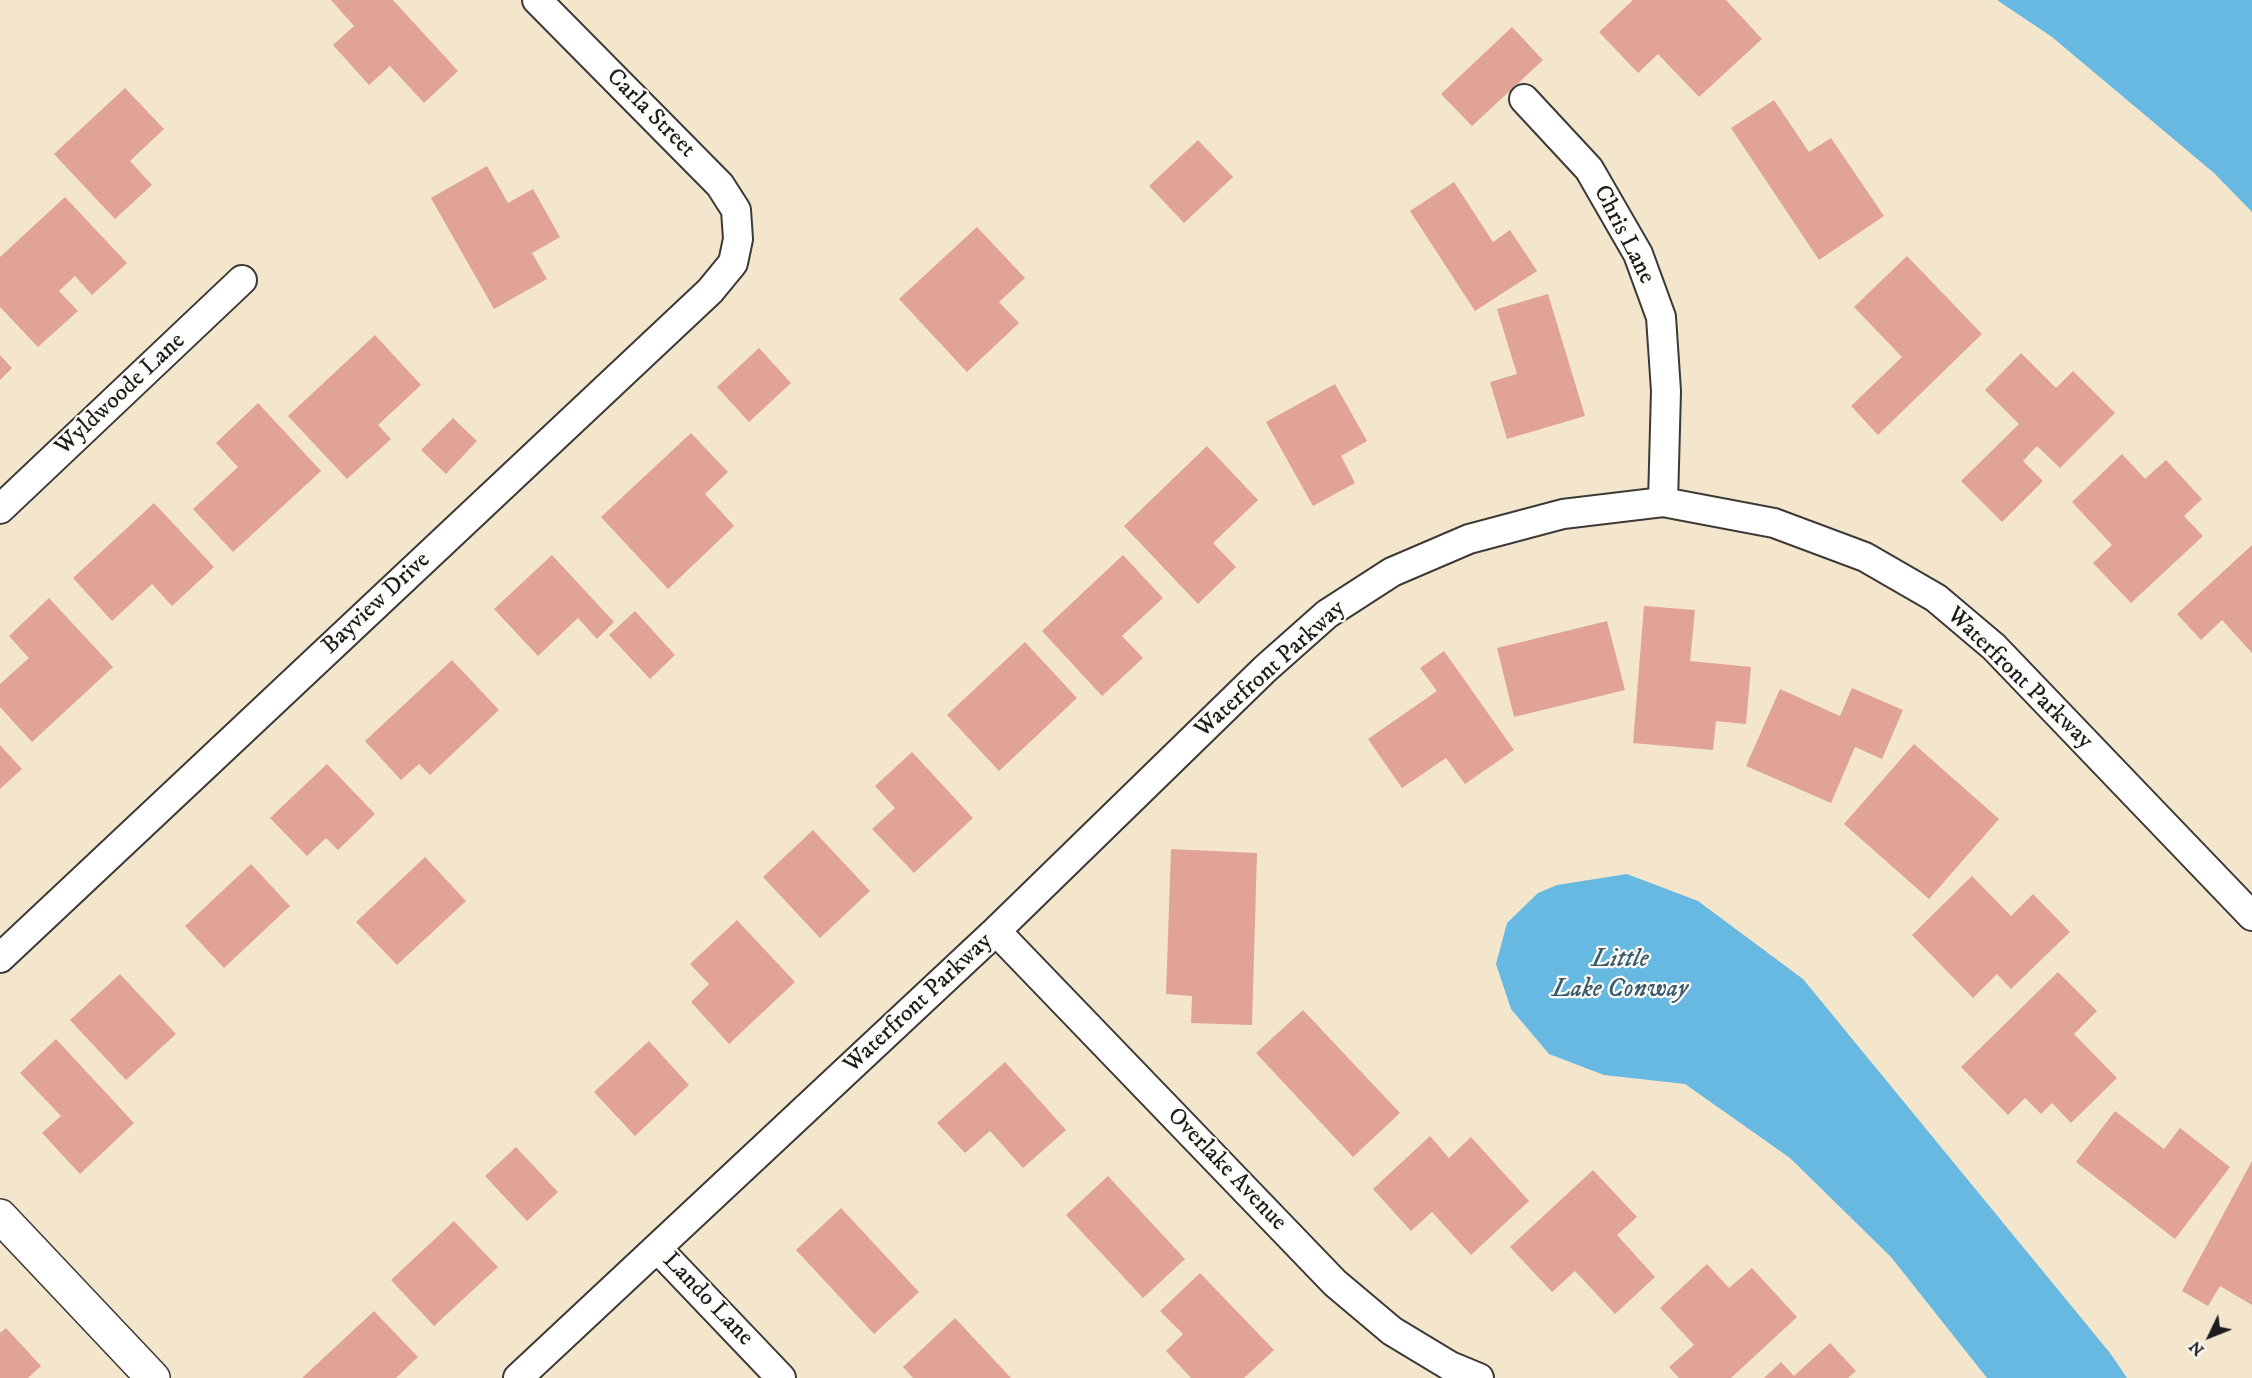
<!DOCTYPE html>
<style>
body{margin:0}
#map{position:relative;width:2252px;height:1378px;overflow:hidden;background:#f3e6cc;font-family:"IM FELL DW Pica",serif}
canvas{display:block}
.north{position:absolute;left:2180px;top:1306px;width:60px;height:60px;-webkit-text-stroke:4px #fdfcf7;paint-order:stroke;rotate:227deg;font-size:16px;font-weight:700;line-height:24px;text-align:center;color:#1c1c1c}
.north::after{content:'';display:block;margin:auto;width:21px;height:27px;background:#1c1c1c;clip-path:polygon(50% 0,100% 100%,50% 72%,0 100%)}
</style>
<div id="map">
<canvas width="2252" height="1378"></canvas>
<div class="north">N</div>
</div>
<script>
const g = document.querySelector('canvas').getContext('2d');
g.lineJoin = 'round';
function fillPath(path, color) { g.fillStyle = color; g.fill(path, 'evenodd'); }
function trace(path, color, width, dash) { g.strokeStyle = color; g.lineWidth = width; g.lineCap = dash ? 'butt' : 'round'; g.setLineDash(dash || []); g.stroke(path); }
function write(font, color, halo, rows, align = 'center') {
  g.font = font + ' "IM FELL DW Pica",serif'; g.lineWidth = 4.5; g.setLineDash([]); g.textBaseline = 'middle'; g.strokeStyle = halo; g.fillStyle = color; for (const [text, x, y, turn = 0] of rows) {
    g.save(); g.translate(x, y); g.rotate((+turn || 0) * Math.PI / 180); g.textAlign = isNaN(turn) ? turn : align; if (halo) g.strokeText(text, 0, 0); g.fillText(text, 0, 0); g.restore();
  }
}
fillPath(new Path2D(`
 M 1997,0 L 2252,0 L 2252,212 L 2214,173 L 2052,37 Z
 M 1627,874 L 1698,901 L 1803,979 L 2110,1353 L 2127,1378 L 1987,1378 L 1891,1257 L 1790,1158 L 1685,1084 L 1604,1075 L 1549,1054 L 1511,1009 L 1496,964 L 1507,923 L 1538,893 L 1557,885 Z`), '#67b9e2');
fillPath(new Path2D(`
 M 331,0 L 393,0 L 458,71 L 424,103 L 390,66 L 369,85 L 333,45 L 354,26 Z
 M 1633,0 L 1726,0 L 1762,39 L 1699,97 L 1658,54 L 1638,73 L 1599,32 Z
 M 1512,27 L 1543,60 L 1472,126 L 1441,94 Z
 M 125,88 L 164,129 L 130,161 L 152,185 L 115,219 L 54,154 Z
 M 1774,100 L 1809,152 L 1831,138 L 1884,216 L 1819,260 L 1731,128 Z
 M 1198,140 L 1233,177 L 1184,223 L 1149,186 Z
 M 487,166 L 508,203 L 533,189 L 560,237 L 532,253 L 547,279 L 494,309 L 431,198 Z
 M 1454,182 L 1493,242 L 1510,230 L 1537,271 L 1475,311 L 1410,211 Z
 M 65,197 L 127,263 L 92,295 L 75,276 L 59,291 L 78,311 L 38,347 L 0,307 L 0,257 Z
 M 977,227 L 1025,278 L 999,302 L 1019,323 L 967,372 L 899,299 Z
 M 1907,256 L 1982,334 L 1878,435 L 1851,406 L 1902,357 L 1854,307 Z
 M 1548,294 L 1585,416 L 1507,439 L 1490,382 L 1517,374 L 1497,309 Z
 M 375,335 L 421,385 L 378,425 L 391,439 L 347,479 L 288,416 Z
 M 759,348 L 791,383 L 749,422 L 717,387 Z
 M 2021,353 L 2056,388 L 2073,371 L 2115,413 L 2060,468 L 2037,446 L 2023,461 L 2043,481 L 2002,522 L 1961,481 L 2019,424 L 1985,390 Z
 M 0,355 L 12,368 L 0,380 Z
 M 1335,384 L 1367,441 L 1341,456 L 1355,483 L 1313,506 L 1266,422 Z
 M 258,403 L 321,471 L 233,552 L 193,509 L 238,467 L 216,443 Z
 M 453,418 L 477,441 L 446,474 L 421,450 Z
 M 691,433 L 728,472 L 705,494 L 734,526 L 668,589 L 601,517 Z
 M 1207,446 L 1258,500 L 1213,543 L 1236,567 L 1198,604 L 1124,526 Z
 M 2122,454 L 2145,479 L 2166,460 L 2202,499 L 2184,516 L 2203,536 L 2131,603 L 2093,563 L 2112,545 L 2072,502 Z
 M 154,503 L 214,567 L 172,606 L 152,584 L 112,621 L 73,578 Z
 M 2252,545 L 2252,653 L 2222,620 L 2201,640 L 2177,614 Z
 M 552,555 L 614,622 L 597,639 L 578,618 L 538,656 L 494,609 Z
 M 1123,555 L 1163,598 L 1122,636 L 1143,658 L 1102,696 L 1042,631 Z
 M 49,598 L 113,667 L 32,742 L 0,707 L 0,684 L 29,658 L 9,636 Z
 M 1644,606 L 1695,610 L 1690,661 L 1751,667 L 1746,724 L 1716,721 L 1713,750 L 1633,743 Z
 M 635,611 L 675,655 L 650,679 L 609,635 Z
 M 1607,621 L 1625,690 L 1514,717 L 1497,648 Z
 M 1025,642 L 1077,698 L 999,771 L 947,715 Z
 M 1444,651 L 1514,750 L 1465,784 L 1446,758 L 1402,788 L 1368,739 L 1437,691 L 1420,668 Z
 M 452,660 L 499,710 L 430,775 L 419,764 L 401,780 L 365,741 Z
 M 1852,688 L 1903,710 L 1882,759 L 1855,747 L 1831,803 L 1746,766 L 1780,689 L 1840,716 Z
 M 1914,744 L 1999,819 L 1929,899 L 1844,824 Z
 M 0,745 L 22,769 L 0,789 Z
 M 912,752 L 973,818 L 914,873 L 872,829 L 895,808 L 875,786 Z
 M 327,764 L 375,814 L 338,850 L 326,838 L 307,856 L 270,818 Z
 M 813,830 L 870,891 L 820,938 L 763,877 Z
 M 1171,849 L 1257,853 L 1252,1025 L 1191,1023 L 1192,996 L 1166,994 Z
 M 425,857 L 466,901 L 397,965 L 356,922 Z
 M 251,864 L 290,906 L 224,968 L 185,926 Z
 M 1972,876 L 2011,916 L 2033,894 L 2070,932 L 2011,989 L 1997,974 L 1973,998 L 1912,935 Z
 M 737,920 L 795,982 L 729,1044 L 691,1002 L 709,984 L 690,964 Z
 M 2058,972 L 2097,1011 L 2074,1034 L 2117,1078 L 2071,1123 L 2052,1103 L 2041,1114 L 2025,1098 L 2008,1115 L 1961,1067 Z
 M 120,974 L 176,1034 L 126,1080 L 70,1020 Z
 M 1303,1010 L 1400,1113 L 1353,1157 L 1256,1053 Z
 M 56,1039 L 134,1123 L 80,1174 L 42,1133 L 61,1116 L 20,1073 Z
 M 649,1041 L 689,1085 L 635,1136 L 594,1092 Z
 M 1005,1062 L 1066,1130 L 1023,1168 L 990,1131 L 965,1153 L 937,1123 Z
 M 2115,1111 L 2164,1149 L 2180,1128 L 2230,1167 L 2175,1239 L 2076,1162 Z
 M 1430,1136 L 1449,1158 L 1471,1137 L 1529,1201 L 1471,1255 L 1432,1212 L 1411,1231 L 1373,1189 Z
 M 516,1147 L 558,1192 L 527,1221 L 485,1176 Z
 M 2252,1161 L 2252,1305 L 2220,1286 L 2208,1306 L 2182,1291 Z
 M 1593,1170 L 1637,1217 L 1617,1235 L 1655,1277 L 1615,1314 L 1575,1271 L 1552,1292 L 1510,1247 Z
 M 1108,1176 L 1185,1259 L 1143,1298 L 1066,1215 Z
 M 841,1208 L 919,1292 L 874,1334 L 796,1250 Z
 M 454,1221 L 498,1267 L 434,1326 L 391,1280 Z
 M 1707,1264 L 1729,1288 L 1752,1268 L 1797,1317 L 1731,1378 L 1679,1378 L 1669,1367 L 1694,1345 L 1660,1308 Z
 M 1200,1273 L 1274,1350 L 1244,1378 L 1191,1378 L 1166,1351 L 1183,1334 L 1160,1311 Z
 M 374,1311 L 418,1357 L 396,1378 L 302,1378 Z
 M 955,1318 L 1011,1378 L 913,1378 L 903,1367 Z
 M 6,1328 L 41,1366 L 28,1378 L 0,1378 L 0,1333 Z
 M 1830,1343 L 1856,1371 L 1848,1378 L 1764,1378 L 1781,1362 L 1794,1376 Z`), '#e1a396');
const street = new Path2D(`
 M 1524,99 L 1589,169 L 1638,254 L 1661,317 L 1666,391 L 1663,502
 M 0,509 L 242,280
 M 996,931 L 1335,1283 L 1392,1331 L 1450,1366 L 1479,1378
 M 0,958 L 710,291 L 733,263 L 738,239 L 736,210 L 720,185 L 537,0
 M 657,1248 L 781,1378
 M 518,1378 L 996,931 L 1265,669 L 1327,614 L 1392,572 L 1469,539 L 1563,514 L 1663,502 L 1774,523 L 1865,557 L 1936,598 L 1994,647 L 2252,916`);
const secondary = new Path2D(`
 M 0,1216 L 153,1378`);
trace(street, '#3c3a36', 32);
trace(secondary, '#3c3a36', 36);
trace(street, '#fff', 28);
trace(secondary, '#fff', 33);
write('24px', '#1c1c1c', '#fdfcf7', [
 ["Carla Street",650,114,45],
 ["Chris Lane",1623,235,63],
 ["Wyldwoode Lane",121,395,-43],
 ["Bayview Drive",377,604,-43],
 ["Waterfront Parkway",1271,670,-42],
 ["Waterfront Parkway",2019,679,44],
 ["Waterfront Parkway",919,1004,-43],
 ["Overlake Avenue",1226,1170,46],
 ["Lando Lane",707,1300,46]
]);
write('italic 26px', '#3a5b6b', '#fdfcf7', [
 ["Little",1620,961],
 ["Lake Conway",1620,991]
]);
</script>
